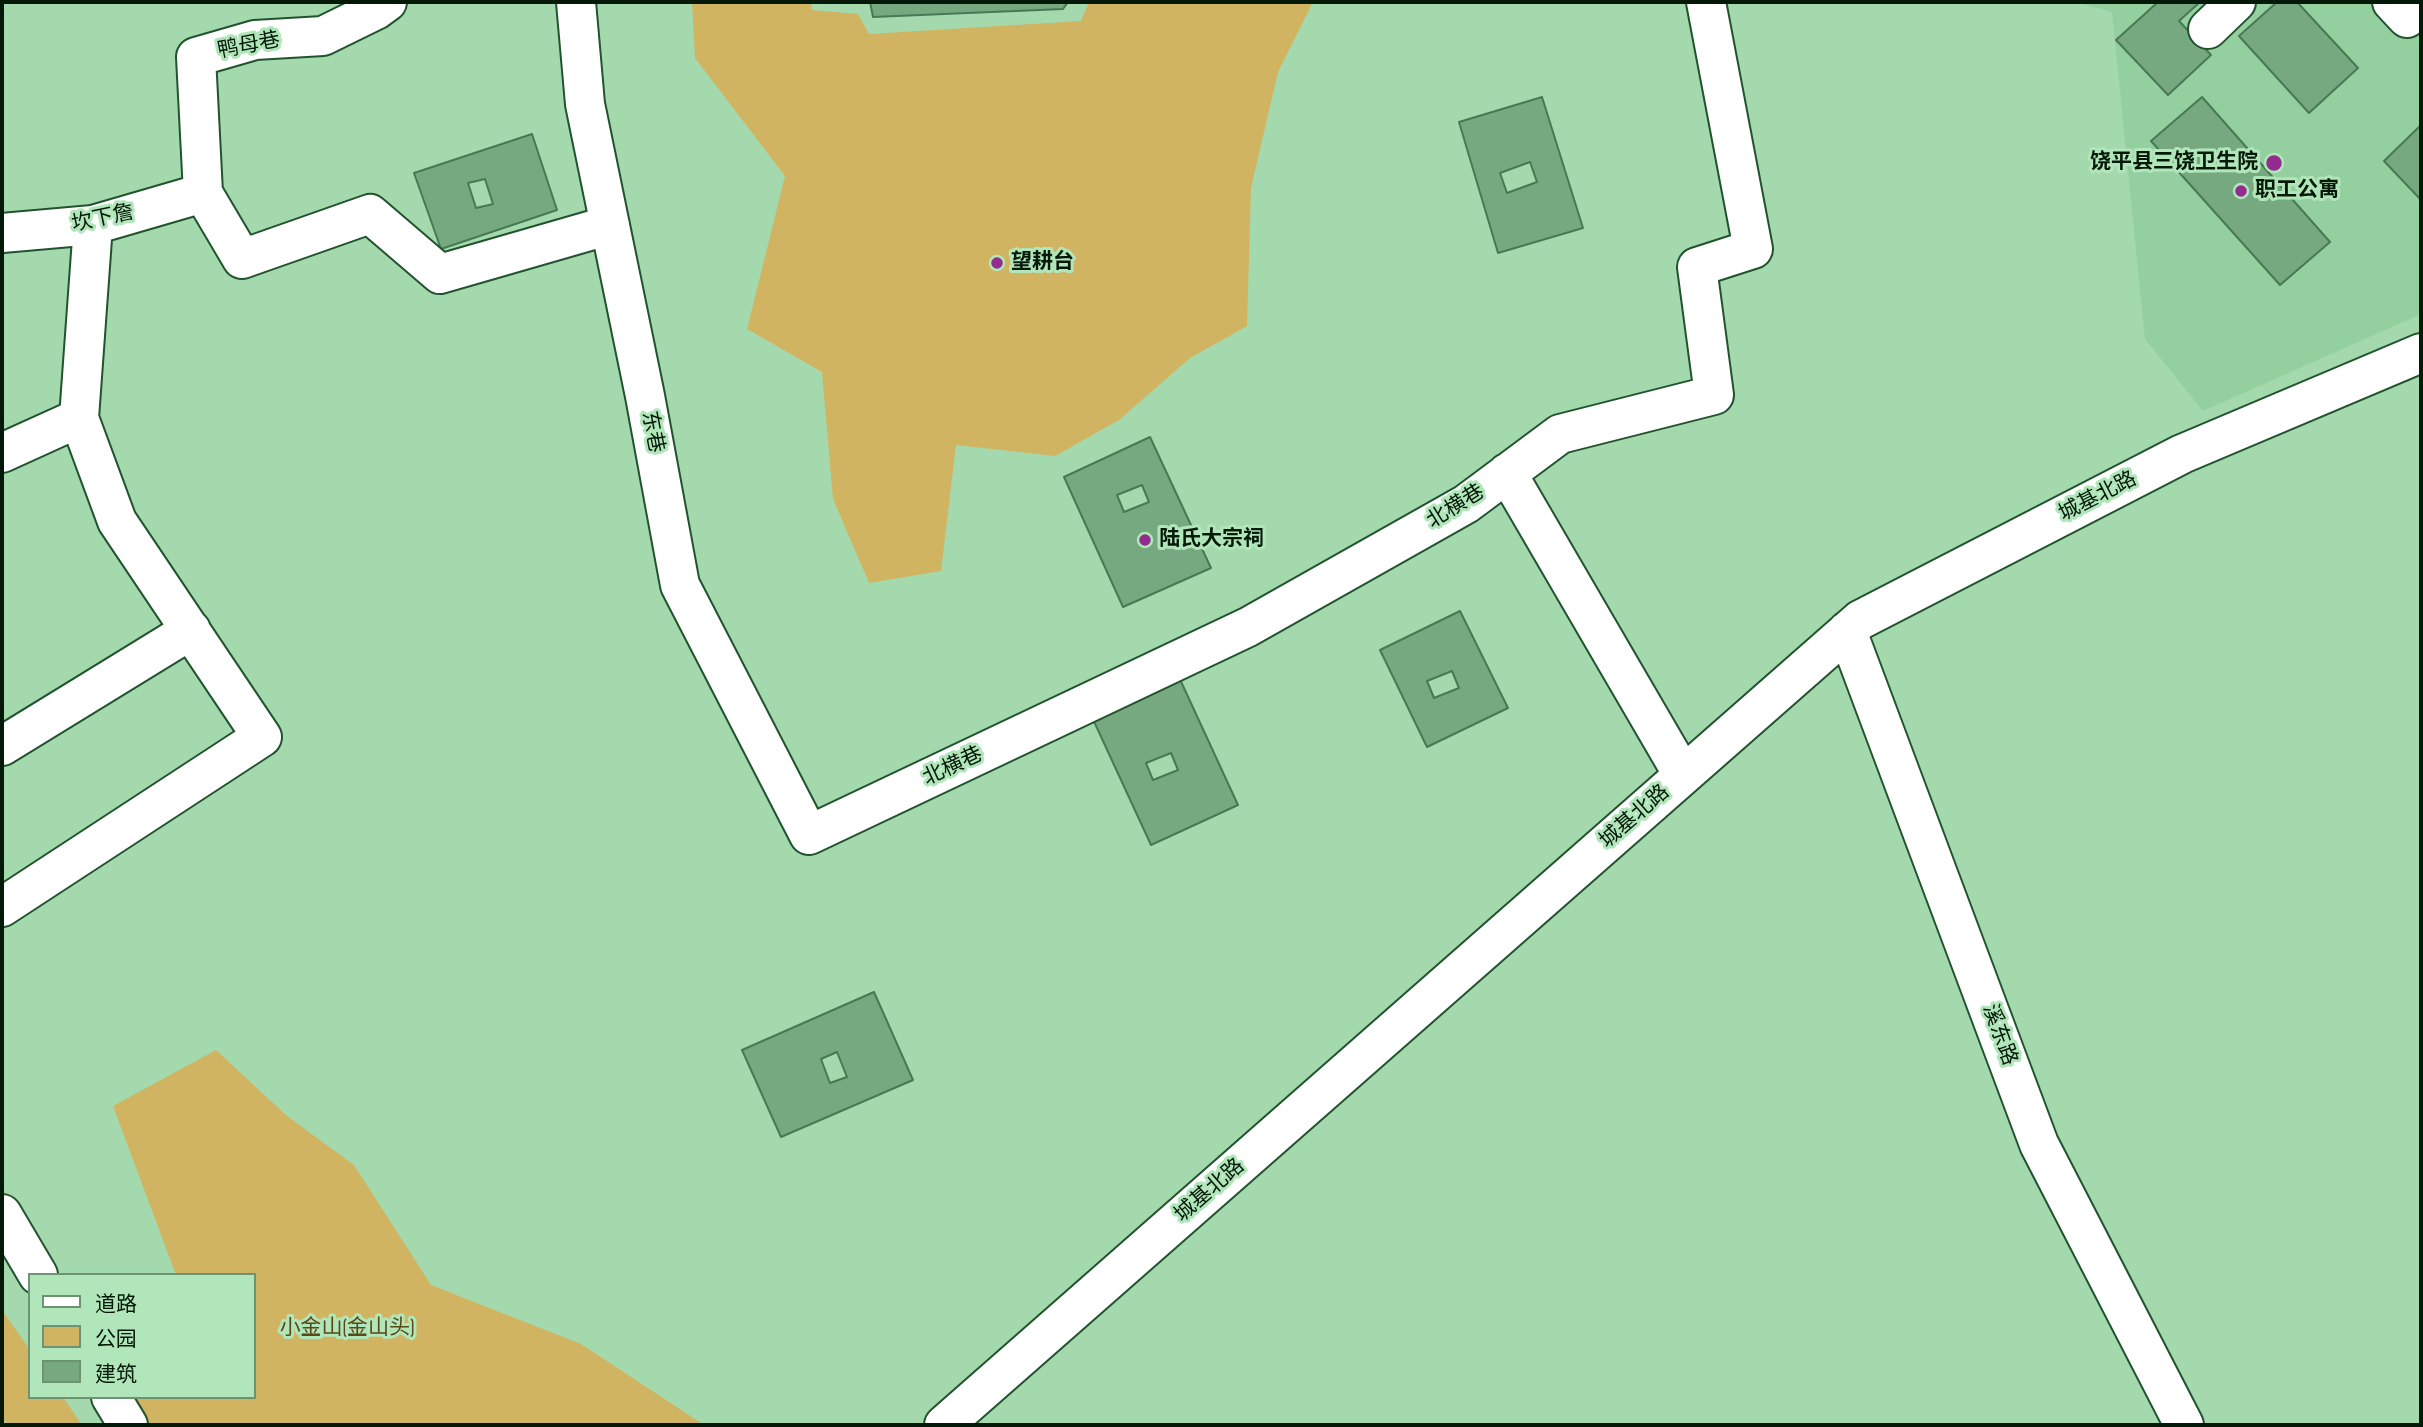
<!DOCTYPE html>
<meta charset="utf-8">
<style>
body{margin:0}
#map{position:relative;width:2423px;height:1427px;overflow:hidden;background:#a4d9ae;font-family:"Sofia Sans Condensed","Noto Sans SC",sans-serif}
canvas{display:block}
.frame{position:absolute;inset:0;border:4px solid #051909;pointer-events:none}
.legend{position:absolute;left:28px;top:1273px;width:228px;height:126px;box-sizing:border-box;background:#b1e6ba;border:2px solid #6c9473;margin:0;padding:9px 12px;list-style:none;font-size:21px;color:#051909}
.legend li{display:flex;align-items:center;gap:14px;height:35px}
.legend b{width:35px;border:2px solid #6c9473}
</style>
<div id="map">
<canvas width="2423" height="1427"></canvas>
<div class="frame"></div>
<ul class="legend">
<li><b style="height:9px;background:#fff"></b>道路</li>
<li><b style="height:19px;background:#d1b461"></b>公园</li>
<li><b style="height:19px;background:#76a980"></b>建筑</li>
</ul>
</div>
<script>
const g = document.querySelector('canvas').getContext('2d');
g.lineJoin = 'round';
function fillPath(path, color) { g.fillStyle = color; g.fill(path, 'evenodd'); }
function trace(path, color, width, dash) { g.strokeStyle = color; g.lineWidth = width; g.lineCap = dash ? 'butt' : 'round'; g.setLineDash(dash || []); g.stroke(path); }
function write(font, color, halo, rows, align = 'center') {
  g.font = font + ' "Sofia Sans Condensed","Noto Sans SC",sans-serif'; g.lineWidth = 6; g.setLineDash([]); g.textBaseline = 'middle'; g.strokeStyle = halo; g.fillStyle = color; for (const [text, x, y, turn = 0] of rows) {
    g.save(); g.translate(x, y); g.rotate((+turn || 0) * Math.PI / 180); g.textAlign = isNaN(turn) ? turn : align; if (halo) g.strokeText(text, 0, 0); g.fillText(text, 0, 0); g.restore();
  }
}
fillPath(new Path2D(`
 M 2075,2 L 2421,2 L 2421,314 L 2203,411 L 2145,339 L 2112,12 Z`), '#94cfa0');
fillPath(new Path2D(`
 M 692,2 L 811,2 L 812,10 L 858,14 L 869,34 L 1081,21 L 1089,2 L 1313,2 L 1278,72 L 1251,188 L 1247,326 L 1190,358 L 1119,420 L 1055,456 L 956,445 L 941,571 L 869,583 L 833,499 L 822,372 L 747,329 L 785,176 L 695,58 Z
 M 216,1050 L 287,1116 L 354,1165 L 431,1285 L 581,1344 L 704,1425 L 145,1425 L 127,1397 L 254,1397 L 254,1275 L 176,1275 L 113,1106 Z
 M 2,1310 L 30,1350 L 30,1397 L 63,1397 L 82,1425 L 7,1425 L 2,1417 Z`), '#d1b461');
const building = new Path2D(`
 M 870,2 L 1068,2 L 1063,9 L 873,17 Z
 M 2158,2 L 2200,2 L 2179,21 L 2211,55 L 2168,95 L 2116,40 Z
 M 2277,2 L 2297,2 L 2358,68 L 2309,113 L 2239,36 Z
 M 1542,97 L 1583,228 L 1498,253 L 1459,122 ZM 1530,162 L 1537,182 L 1507,193 L 1500,173 Z
 M 2202,97 L 2330,242 L 2280,285 L 2151,141 Z
 M 2421,125 L 2421,200 L 2384,161 Z
 M 532,134 L 557,210 L 441,249 L 414,173 ZM 485,179 L 493,204 L 476,208 L 468,183 Z
 M 1150,437 L 1211,568 L 1123,607 L 1064,477 ZM 1142,485 L 1149,502 L 1124,512 L 1117,495 Z
 M 1460,611 L 1508,708 L 1427,747 L 1380,650 ZM 1452,671 L 1459,688 L 1434,698 L 1427,681 Z
 M 1178,675 L 1238,805 L 1151,845 L 1091,715 ZM 1171,753 L 1178,770 L 1153,780 L 1146,763 Z
 M 874,992 L 913,1080 L 781,1137 L 742,1050 ZM 837,1052 L 847,1077 L 830,1083 L 821,1059 Z`);
fillPath(building, '#76a980');
trace(building, '#477953', 2);
const minor = new Path2D(`
 M 387,2 L 376,10 L 323,36 L 255,40 L 196,57 L 203,193 L 242,259 L 370,214 L 440,274 L 610,225
 M 576,2 L 585,104 L 645,396 L 680,585 L 809,835 L 1248,627 L 1466,504 L 1560,434 L 1714,395 L 1697,267 L 1753,249 L 1706,2
 M 2392,2 L 2407,18
 M 2208,29 L 2236,2
 M 2,233 L 93,225 L 203,193
 M 79,418 L 93,225
 M 2,453 L 79,418 L 117,521 L 262,737 L 2,907
 M 1507,473 L 1683,775
 M 1847,631 L 2039,1144 L 2184,1425
 M 2,746 L 191,630
 M 2,1214 L 38,1275
 M 111,1397 L 128,1425
 M 944,1425 L 1860,620 L 2182,454 L 2421,353`);
trace(minor, '#22532f', 42);
trace(minor, '#fff', 38);
for (const [x, y, r, color] of [
 [2274,163,9,"#942b8e"],
 [2241,191,7,"#942b8e"],
 [997,263,7,"#942b8e"],
 [1145,540,7,"#942b8e"]
]) { const dot = new Path2D(); dot.arc(x, y, r, 0, 2 * Math.PI); g.fillStyle = color; g.fill(dot); trace(dot, '#b1e6ba', 2.5); }
write('21px', '#051909', '#b1e6ba', [
 ["鸭母巷",249,46,-11],
 ["坎下詹",103,219,-12],
 ["东巷",652,432,79],
 ["城基北路",2098,497,-27],
 ["北横巷",1456,507,-32],
 ["北横巷",953,767,-25],
 ["城基北路",1635,817,-41],
 ["溪东路",1999,1035,70],
 ["城基北路",1210,1191,-41]
]);
write('bold 21px', '#051909', '#b1e6ba', [
 ["饶平县三饶卫生院",2258,163,"right"],
 ["职工公寓",2255,191],
 ["望耕台",1011,263],
 ["陆氏大宗祠",1159,540]
], 'left');
write('21px', '#5a4917', '#b1e6ba', [
 ["小金山(金山头)",347,1329]
]);
</script>
